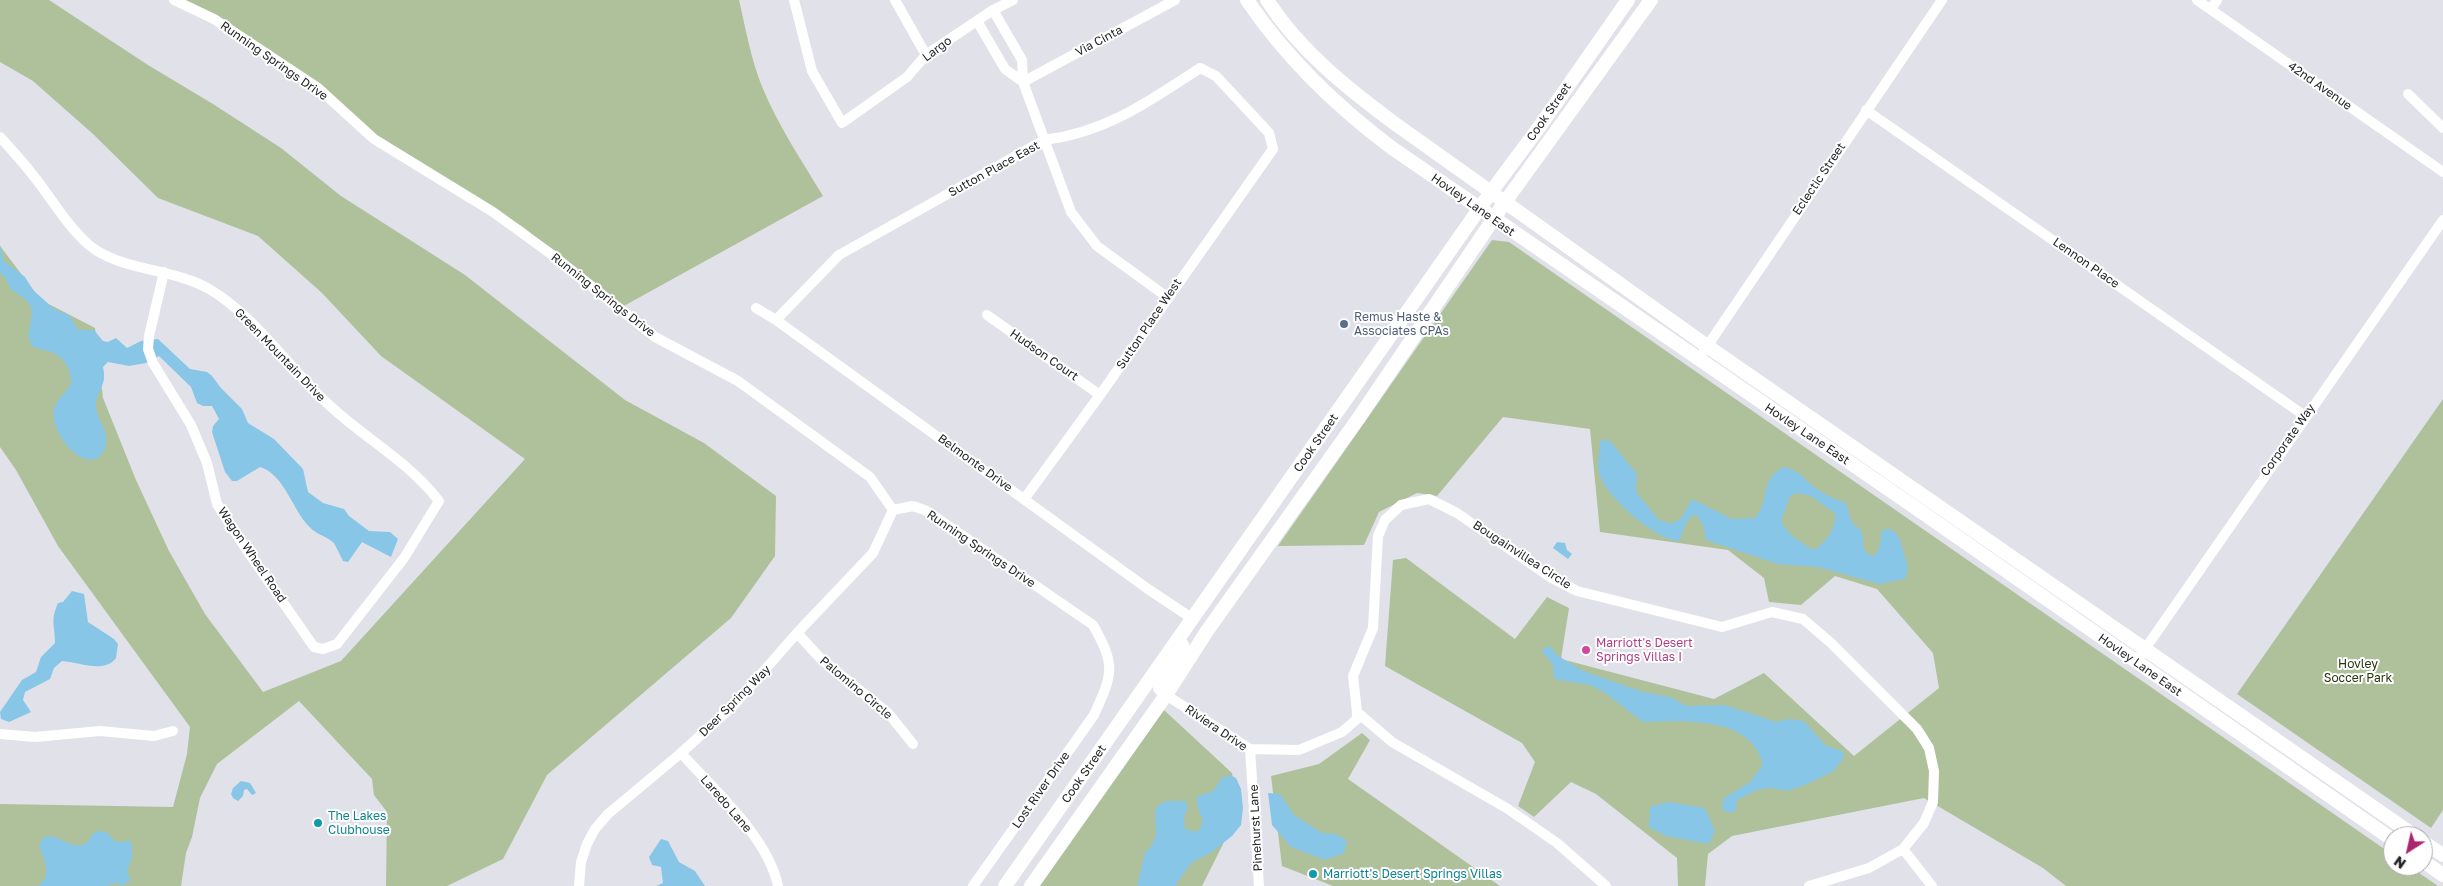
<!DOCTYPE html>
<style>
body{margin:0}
#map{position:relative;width:2443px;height:886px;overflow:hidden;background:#e1e1ea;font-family:"Golos Text",sans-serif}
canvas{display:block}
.north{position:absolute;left:2383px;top:826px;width:50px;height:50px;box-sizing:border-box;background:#fff;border:1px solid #a7a8a9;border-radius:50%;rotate:215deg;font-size:14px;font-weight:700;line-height:20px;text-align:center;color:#242528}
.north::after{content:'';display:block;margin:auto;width:18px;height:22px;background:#ab266e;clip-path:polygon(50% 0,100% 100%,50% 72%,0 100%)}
</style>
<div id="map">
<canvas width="2443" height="886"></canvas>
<div class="north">N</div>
</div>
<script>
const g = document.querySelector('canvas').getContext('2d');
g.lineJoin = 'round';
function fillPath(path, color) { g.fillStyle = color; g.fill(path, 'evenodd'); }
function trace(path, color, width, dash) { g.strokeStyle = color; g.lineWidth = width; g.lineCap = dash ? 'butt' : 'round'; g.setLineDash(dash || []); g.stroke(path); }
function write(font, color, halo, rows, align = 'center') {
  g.font = font + ' "Golos Text",sans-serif'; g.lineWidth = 4; g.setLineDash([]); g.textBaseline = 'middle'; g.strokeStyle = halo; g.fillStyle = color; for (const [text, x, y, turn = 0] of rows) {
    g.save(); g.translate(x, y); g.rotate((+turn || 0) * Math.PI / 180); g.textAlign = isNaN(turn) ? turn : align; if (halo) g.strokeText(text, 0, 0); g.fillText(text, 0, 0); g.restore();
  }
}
fillPath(new Path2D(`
 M 0,0 L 49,0 L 148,65 L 213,104 L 281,148 L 341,196 L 465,275 L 625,400 L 704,443 L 776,496 L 775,556 L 731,618 L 547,775 L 503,859 L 447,886 L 386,886 L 387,812 L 374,795 L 372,779 L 299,701 L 217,764 L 200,798 L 192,837 L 186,853 L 181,886 L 0,886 L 0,804 L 173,807 L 187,754 L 190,727 L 58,546 L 16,470 L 0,447 L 0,246 L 41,300 L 95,328 L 103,398 L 136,480 L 169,551 L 205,614 L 263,692 L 341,661 L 525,459 L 381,356 L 322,293 L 258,236 L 158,198 L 93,134 L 33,81 L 0,62 Z
 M 183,0 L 739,0 C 746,30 751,60 763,89 C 779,127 802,161 823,196 L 622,307 L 523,227 L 379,138 L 328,92 L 232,25 Z
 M 1492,240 L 1509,242 L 2393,855 L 2393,866 L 2409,866 L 2438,886 L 2066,886 L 2043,868 L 1924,798 L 1732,836 L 1708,854 L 1705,886 L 1678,886 L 1677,858 L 1596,794 L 1571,782 L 1534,817 L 1518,806 L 1535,762 L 1522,743 L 1385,666 L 1393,560 L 1406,558 L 1515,639 L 1547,597 L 1569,608 L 1561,659 L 1714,699 L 1764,673 L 1854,756 L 1939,688 L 1933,653 L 1877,589 L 1835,576 L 1801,605 L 1769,602 L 1764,578 L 1728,550 L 1600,532 L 1590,429 L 1503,417 L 1437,496 L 1417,493 L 1379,512 L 1364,545 L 1278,546 Z
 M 2443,399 L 2443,810 L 2431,828 L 2237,694 Z
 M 1164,710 L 1232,773 L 1239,812 L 1202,886 L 1040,886 Z
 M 1362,733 L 1370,740 L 1348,779 L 1500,886 L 1333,886 L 1282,866 L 1271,776 L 1319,764 Z`), '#afc19b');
fillPath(new Path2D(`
 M 0,245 L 4,261 L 25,277 L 33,290 L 54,309 L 69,315 L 78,330 L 94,330 L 103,341 L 108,342 L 116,338 L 127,348 L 141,341 L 158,339 L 190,369 L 207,372 L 212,376 L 221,388 L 242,409 L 248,423 L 274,439 L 303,469 L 308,492 L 323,503 L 344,509 L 349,516 L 369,531 L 390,532 L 398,539 L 391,557 L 362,542 L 348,562 L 343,561 L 334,543 C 324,534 316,536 305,522 C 292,506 282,473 260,467 L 237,481 L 232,481 L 225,472 L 212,432 L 213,426 L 219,419 L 212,406 L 203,406 L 197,403 L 191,387 L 159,356 L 146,363 L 129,366 L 108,362 L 103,367 C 104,372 105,378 103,383 C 100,392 95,397 96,408 C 98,422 111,433 105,448 C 91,482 48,434 54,409 C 56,399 67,393 71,384 C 72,369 63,355 48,351 C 42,349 35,350 31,344 C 23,330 40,313 26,300 C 22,296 17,294 13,291 C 7,286 8,277 0,273 Z
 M 1600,440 L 1610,441 L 1637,474 L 1636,492 L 1659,520 L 1672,524 L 1675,521 L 1680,520 L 1692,499 L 1732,519 L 1755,518 C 1771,499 1758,483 1783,467 C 1800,471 1801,476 1813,486 C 1823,494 1834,499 1846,503 L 1851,521 L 1862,532 L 1864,550 L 1873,557 L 1879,549 L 1882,530 L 1891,529 L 1899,537 L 1908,567 L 1905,579 L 1879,584 L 1818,567 L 1778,564 L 1706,540 L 1703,525 L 1696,514 C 1685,518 1684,531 1679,541 C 1657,541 1606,497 1600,475 C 1596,466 1600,450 1600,440 ZM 1797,493 L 1811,496 L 1836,514 C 1834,531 1828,540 1814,550 C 1802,544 1787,534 1781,521 L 1790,496 Z
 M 1557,542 L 1565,543 L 1567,550 L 1572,554 L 1568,559 L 1553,548 Z
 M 72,591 L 84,594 L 88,622 L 114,639 L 118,644 L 116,658 C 104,674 79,662 62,661 L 54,668 L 50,679 L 25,692 L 23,700 L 31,712 L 9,722 L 1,719 L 0,712 L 22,680 L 36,672 L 41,657 L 55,643 C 55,624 50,622 58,603 L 63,602 Z
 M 1550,646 L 1557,655 L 1583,671 L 1643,692 L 1670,697 L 1687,706 L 1724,705 L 1776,722 L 1789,719 L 1804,721 L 1825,745 L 1844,752 L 1842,761 L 1832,772 L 1807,784 L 1788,791 L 1770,788 L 1757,790 L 1737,800 L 1736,810 L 1730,813 L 1722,809 L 1723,799 L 1750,782 L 1763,764 C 1750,715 1682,721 1643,722 L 1604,692 L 1590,685 L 1554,679 L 1553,665 L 1541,650 Z
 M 1230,775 L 1236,778 L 1241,789 L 1243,808 L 1241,825 L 1232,836 L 1212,852 L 1191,863 L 1175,886 L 1137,886 L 1145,853 L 1152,845 L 1156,836 L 1155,810 L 1160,804 L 1167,801 L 1185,801 L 1188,806 L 1184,818 L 1185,829 L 1198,832 L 1203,821 L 1197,806 L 1197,797 L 1213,791 L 1222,778 Z
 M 241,781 L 250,783 L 256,793 L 252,795 L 247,789 L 244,790 L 243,796 L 238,801 L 233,798 L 231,794 L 233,788 Z
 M 1268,793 L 1280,794 L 1294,815 L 1322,833 L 1336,834 L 1347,841 L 1344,853 L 1325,860 L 1291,847 L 1272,825 Z
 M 1668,802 L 1705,808 L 1715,831 L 1709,844 L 1666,836 L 1649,827 L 1650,807 Z
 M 96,831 L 106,832 L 116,842 L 129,841 L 132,843 L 132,857 L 127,872 L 131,880 L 122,886 L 116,883 L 105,886 L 38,886 C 53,875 44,860 39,845 L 44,837 C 58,833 68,848 82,845 C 88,844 91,835 96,831 Z
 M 661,839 L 668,841 L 679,862 L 695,871 L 705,886 L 656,886 L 663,883 L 661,867 L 652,865 L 649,857 Z`), '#87c6e7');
trace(new Path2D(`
 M 174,0 L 214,19 L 318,88 L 374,139 L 493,212 L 551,254 L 655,337 L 738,381 L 870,477 L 893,510 L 913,506 L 927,511 L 1093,625 C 1116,666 1113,673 1094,715 L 973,886
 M 794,0 L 812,71 L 842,123 L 907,77 L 926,55 L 993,10 L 1013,0
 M 895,0 L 926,55
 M 2197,0 L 2443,172
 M 2211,9 L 2217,0
 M 977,21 L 1005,69 L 1023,82 L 1022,60 L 993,10
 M 2408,94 L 2443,128
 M 1866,110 L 2305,416
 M 0,137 C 11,149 22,161 32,174 C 51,197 66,225 89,245 C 120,271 173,268 209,289 C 253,314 290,369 328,404 C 364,438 408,461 439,501 L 404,558 L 337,644 L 323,649 L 314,647 L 248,552 L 217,504 L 207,463 L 191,425 L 153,363 L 148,349 L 149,336 L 164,272
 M 1167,297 L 1097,246 L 1071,212 L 1023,82 L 1175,0
 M 756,308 L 776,320 L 1148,589 L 1193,619
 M 987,315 L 1100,395
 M 776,320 L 839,255 L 1044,140 C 1105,133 1150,101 1200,68 L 1216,76 L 1269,133 L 1273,149 L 1100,395 L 1025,498
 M 1704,351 L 1942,0
 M 797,633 L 821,659 L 889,714 L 913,744
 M 2136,662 L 2443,220
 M 1166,695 L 1250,749 L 1259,886
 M 0,734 L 35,737 L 100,731 L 154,736 L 173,731
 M 1250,749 L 1299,750 L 1342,732 L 1357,719 L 1357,712
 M 681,753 C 714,790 768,837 778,886
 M 1903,849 L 1932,886
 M 579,886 L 581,862 L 587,844 L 595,829 L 608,814 L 681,753 L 734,705 L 797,633 L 873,553 L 893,510
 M 1606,886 L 1557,843 L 1508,809 L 1392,742 L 1357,712 L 1353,676 L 1373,628 L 1378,536 L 1385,520 L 1401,505 L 1429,499 L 1457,513 L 1550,577 L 1577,591 L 1722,627 L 1772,612 L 1803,619 L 1831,643 L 1917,729 L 1929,748 L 1934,771 L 1933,802 L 1924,823 L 1903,849 L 1869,868 L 1809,886`), '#fff', 10);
trace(new Path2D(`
 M 1247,0 C 1287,59 1336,106 1392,148 L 1910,504 L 2393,840
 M 1267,0 C 1299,50 1347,88 1394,123 L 1707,346 L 2415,836
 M 1166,695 L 1160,688 L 1182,645
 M 2423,842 L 2443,855
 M 2423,861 L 2443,875
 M 1005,886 L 1491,192 L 1540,126 L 1628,0
 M 1031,886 L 1166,695 L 1207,631 L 1358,419 L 1505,202 L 1651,0`), '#fff', 14);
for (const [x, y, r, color] of [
 [1344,324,5,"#5c6f8a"],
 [1586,650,5,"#d1479c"],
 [318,823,5,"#0f9aa8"],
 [1313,874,5,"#0f9aa8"]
]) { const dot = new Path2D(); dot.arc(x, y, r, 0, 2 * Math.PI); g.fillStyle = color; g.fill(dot); trace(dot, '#fff', 2); }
write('12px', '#242528', '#fff', [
 ["Via Cinta",1099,41,-28],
 ["Largo",937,49,-37],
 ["Running Springs Drive",274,61,35],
 ["42nd Avenue",2320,86,35],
 ["Cook Street",1549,112,-55],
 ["Sutton Place East",994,169,-29],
 ["Eclectic Street",1819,179,-56],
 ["Hovley Lane East",1473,205,35],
 ["Lennon Place",2086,263,35],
 ["Running Springs Drive",603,295,38],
 ["Sutton Place West",1149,324,-56],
 ["Green Mountain Drive",280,355,46],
 ["Hudson Court",1044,355,35],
 ["Hovley Lane East",1807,434,34],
 ["Corporate Way",2288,440,-55],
 ["Cook Street",1316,443,-55],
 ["Belmonte Drive",975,463,36],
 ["Running Springs Drive",981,549,34],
 ["Wagon Wheel Road",252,555,56],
 ["Bougainvillea Circle",1522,555,33],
 ["Hovley Lane East",2140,665,35],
 ["Palomino Circle",856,688,40],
 ["Deer Spring Way",735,701,-45],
 ["Riviera Drive",1216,728,34],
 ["Cook Street",1084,774,-55],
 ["Lost River Drive",1041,790,-55],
 ["Laredo Lane",726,804,49],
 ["Pinehurst Lane",1256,828,-93]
]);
write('12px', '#4e5e75', '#fff', [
 ["Remus Haste &",1354,317],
 ["Associates CPAs",1354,331]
], 'left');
write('12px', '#b23c85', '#fff', [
 ["Marriott's Desert",1596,643],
 ["Springs Villas I",1596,657]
], 'left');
write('12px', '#25350d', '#fff', [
 ["Hovley",2358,664],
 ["Soccer Park",2358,678]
]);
write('12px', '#0d838f', '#fff', [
 ["The Lakes",328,816],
 ["Clubhouse",328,830],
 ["Marriott's Desert Springs Villas",1323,874]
], 'left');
</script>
